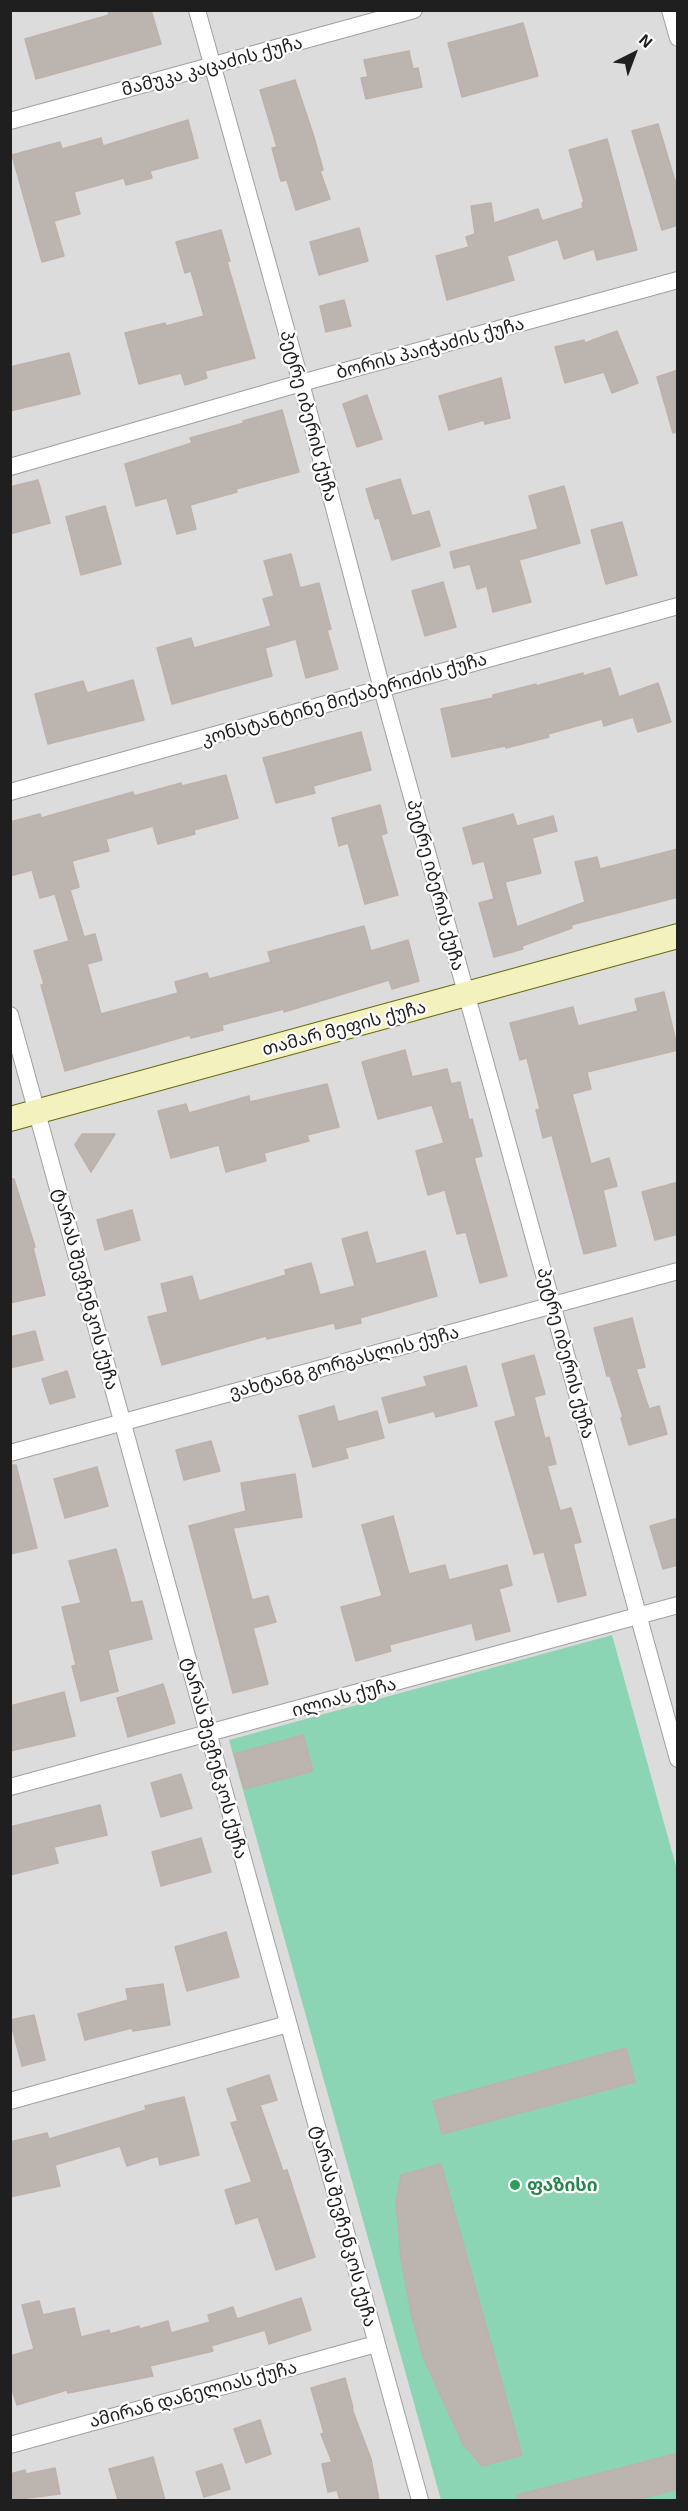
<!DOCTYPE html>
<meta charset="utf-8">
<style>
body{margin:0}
#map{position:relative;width:688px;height:2511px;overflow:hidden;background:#eeebe6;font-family:"Exo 2",sans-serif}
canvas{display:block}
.frame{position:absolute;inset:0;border:12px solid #1f1f1f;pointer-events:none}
.north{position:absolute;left:604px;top:24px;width:60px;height:60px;-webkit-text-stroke:4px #fff;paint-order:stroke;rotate:42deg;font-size:16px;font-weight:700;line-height:24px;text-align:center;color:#1f1f1f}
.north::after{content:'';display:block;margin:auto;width:21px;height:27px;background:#1f1f1f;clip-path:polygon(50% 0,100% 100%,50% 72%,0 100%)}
</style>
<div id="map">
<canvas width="688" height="2511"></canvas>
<div class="frame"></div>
<div class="north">N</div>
</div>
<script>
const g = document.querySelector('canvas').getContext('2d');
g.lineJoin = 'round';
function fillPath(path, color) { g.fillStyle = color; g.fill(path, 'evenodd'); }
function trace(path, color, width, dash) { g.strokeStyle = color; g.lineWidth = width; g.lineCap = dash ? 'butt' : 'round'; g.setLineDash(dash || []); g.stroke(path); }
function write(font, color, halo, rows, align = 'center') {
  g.font = font + ' "Exo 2","Noto Sans Georgian",sans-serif'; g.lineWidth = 4.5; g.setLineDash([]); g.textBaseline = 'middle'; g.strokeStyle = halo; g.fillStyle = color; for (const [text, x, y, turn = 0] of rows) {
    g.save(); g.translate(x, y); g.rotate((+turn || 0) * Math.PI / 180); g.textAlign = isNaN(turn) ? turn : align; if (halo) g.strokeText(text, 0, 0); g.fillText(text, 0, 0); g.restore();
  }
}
fillPath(new Path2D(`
 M 11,11 L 677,11 L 677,2500 L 11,2500 Z`), '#dcdcdc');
fillPath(new Path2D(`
 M 612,1635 L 677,1870 L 677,2500 L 441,2500 L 229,1740 Z`), '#8cd5b4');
const building = new Path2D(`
 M 108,10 L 151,10 L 161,44 L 36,79 L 25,39 L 109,15 Z
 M 523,23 L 538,76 L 462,97 L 448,43 Z
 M 409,51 L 413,69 L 418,68 L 422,87 L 366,99 L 361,78 L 368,77 L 364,60 Z
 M 295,80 L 314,137 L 323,170 L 320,171 L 330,199 L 296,210 L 287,180 L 281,181 L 272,148 L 277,147 L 260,90 Z
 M 188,120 L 198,158 L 150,171 L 152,178 L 126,185 L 124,178 L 74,192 L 80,214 L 54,221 L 64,256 L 42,262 L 12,155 L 60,142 L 62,149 L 101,138 L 103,146 Z
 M 658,124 L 675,181 L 678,180 L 678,225 L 662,230 L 632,131 Z
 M 607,139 L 637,250 L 597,260 L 594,249 L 564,259 L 558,239 L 507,256 L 514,280 L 447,300 L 436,256 L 469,247 L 466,237 L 475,234 L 471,206 L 491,203 L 494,223 L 538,209 L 542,221 L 583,208 L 582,203 L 584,202 L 569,150 Z
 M 359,228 L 368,261 L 319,275 L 310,242 Z
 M 221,230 L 230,261 L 227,262 L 255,358 L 205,371 L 207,378 L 185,385 L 181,373 L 139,384 L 125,333 L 165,323 L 166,326 L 204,316 L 191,271 L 185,273 L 176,242 Z
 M 344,300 L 351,326 L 326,332 L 320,306 Z
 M 617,331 L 638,383 L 612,393 L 604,372 L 565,383 L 555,347 L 584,340 L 585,343 Z
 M 69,353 L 80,394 L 10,411 L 10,367 Z
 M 678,370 L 678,432 L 673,433 L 657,377 Z
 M 501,378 L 510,418 L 485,424 L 484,420 L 449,430 L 439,396 Z
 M 367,395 L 382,439 L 357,447 L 343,404 Z
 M 282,410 L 299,472 L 236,489 L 237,492 L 190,505 L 196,529 L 177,534 L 167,498 L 136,506 L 125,464 L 192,443 L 190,438 L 244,423 L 243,421 Z
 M 400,479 L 412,516 L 429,511 L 440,546 L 392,560 L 379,518 L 375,519 L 366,489 Z
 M 38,480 L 50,523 L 10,534 L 10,487 Z
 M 564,486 L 580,543 L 519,560 L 531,602 L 493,612 L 487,586 L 477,589 L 470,564 L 454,568 L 450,552 L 538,529 L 529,496 Z
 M 105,506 L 121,564 L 81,575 L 66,517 Z
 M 622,522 L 637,575 L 606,584 L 591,530 Z
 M 291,554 L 300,588 L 319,583 L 331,629 L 327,630 L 338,669 L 306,678 L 296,639 L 265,648 L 272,676 L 172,704 L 157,648 L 191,638 L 194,648 L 271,626 L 263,599 L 274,596 L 264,561 Z
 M 443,582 L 456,627 L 425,636 L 412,591 Z
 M 610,668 L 619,697 L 658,683 L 671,722 L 638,732 L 633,717 L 604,726 L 602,719 L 548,734 L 549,737 L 506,748 L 505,746 L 452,757 L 441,709 L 493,698 L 493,695 L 536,684 L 536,686 L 583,673 L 583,676 Z
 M 133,680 L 144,720 L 48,744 L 35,694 L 83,681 L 87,693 Z
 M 361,732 L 371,770 L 313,786 L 315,793 L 276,803 L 263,758 Z
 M 226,775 L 238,818 L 194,830 L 195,834 L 158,844 L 153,826 L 106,839 L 109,851 L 72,861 L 79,887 L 70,890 L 84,937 L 95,934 L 102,960 L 87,964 L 101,1014 L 178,993 L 175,982 L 207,973 L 209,979 L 271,962 L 268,952 L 364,926 L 371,951 L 408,940 L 419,981 L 392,989 L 389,980 L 284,1012 L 284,1009 L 222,1025 L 223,1030 L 191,1038 L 190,1035 L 65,1071 L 41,985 L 44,984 L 34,951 L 69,941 L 55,894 L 40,898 L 32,870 L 10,876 L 10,822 L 40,814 L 41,818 L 133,792 L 134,796 L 181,783 L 182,786 Z
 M 380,805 L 387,833 L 381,835 L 398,895 L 365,904 L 348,843 L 339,846 L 332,818 Z
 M 513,814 L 517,826 L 553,816 L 557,831 L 532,838 L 541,873 L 505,882 L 517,927 L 585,902 L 575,862 L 597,857 L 600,869 L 678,849 L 678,897 L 571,925 L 572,928 L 522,946 L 523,949 L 494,957 L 479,903 L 494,899 L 484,861 L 473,864 L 463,828 Z
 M 664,992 L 678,1050 L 587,1072 L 591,1089 L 572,1094 L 591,1164 L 609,1158 L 617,1186 L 603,1190 L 616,1246 L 584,1254 L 552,1135 L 543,1138 L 536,1110 L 540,1109 L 527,1058 L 520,1060 L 510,1023 L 573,1007 L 578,1026 L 638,1011 L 635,999 Z
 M 405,1050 L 412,1077 L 447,1069 L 451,1084 L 460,1082 L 469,1120 L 472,1119 L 482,1156 L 474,1158 L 507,1276 L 480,1283 L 466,1232 L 457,1234 L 445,1190 L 428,1195 L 416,1151 L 444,1143 L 432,1105 L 378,1119 L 362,1062 Z
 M 327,1084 L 339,1127 L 307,1135 L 309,1141 L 264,1153 L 266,1161 L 226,1172 L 219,1145 L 171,1158 L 158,1111 L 186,1104 L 189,1113 L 249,1096 L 250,1102 Z
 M 82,1134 L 115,1134 L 91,1172 L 75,1145 Z
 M 10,1179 L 14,1179 L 35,1247 L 33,1248 L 45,1295 L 10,1303 Z
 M 678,1182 L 678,1234 L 655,1240 L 642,1192 Z
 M 132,1210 L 140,1240 L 105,1250 L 97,1220 Z
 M 367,1232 L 376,1264 L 425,1251 L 437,1296 L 360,1318 L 361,1323 L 336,1329 L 334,1323 L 267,1339 L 266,1336 L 162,1365 L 148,1317 L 168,1312 L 161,1284 L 192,1276 L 199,1301 L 286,1275 L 285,1270 L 311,1263 L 320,1295 L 355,1286 L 342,1239 Z
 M 632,1318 L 645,1367 L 636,1369 L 649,1409 L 659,1406 L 667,1434 L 629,1445 L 621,1418 L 623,1417 L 610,1376 L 607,1376 L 594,1328 Z
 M 35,1331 L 43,1360 L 10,1368 L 10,1337 Z
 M 534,1355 L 545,1394 L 534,1397 L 545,1439 L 549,1437 L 556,1464 L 547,1466 L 560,1511 L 571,1508 L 581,1542 L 573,1544 L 586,1595 L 558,1602 L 544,1552 L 534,1554 L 495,1422 L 516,1416 L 502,1364 Z
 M 466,1366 L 477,1406 L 436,1417 L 434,1411 L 389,1423 L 382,1398 L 427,1386 L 424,1377 Z
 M 67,1371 L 75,1397 L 50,1404 L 42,1379 Z
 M 334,1406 L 338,1422 L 377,1411 L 384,1438 L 345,1448 L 348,1458 L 313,1467 L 299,1416 Z
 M 211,1441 L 220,1471 L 184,1480 L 176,1450 Z
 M 10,1465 L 16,1465 L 37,1548 L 10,1554 Z
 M 97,1467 L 108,1506 L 65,1518 L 54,1479 Z
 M 295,1474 L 302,1517 L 233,1528 L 252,1600 L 268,1596 L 276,1622 L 253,1628 L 268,1684 L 233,1693 L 189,1526 L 246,1511 L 241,1483 Z
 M 393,1516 L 409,1574 L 445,1565 L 449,1580 L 507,1565 L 512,1585 L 499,1589 L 510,1631 L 476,1640 L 472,1623 L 389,1645 L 391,1651 L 356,1661 L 341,1607 L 382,1596 L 362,1525 Z
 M 678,1518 L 678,1565 L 663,1569 L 650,1526 Z
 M 116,1549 L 131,1603 L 142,1601 L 152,1639 L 108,1650 L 118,1691 L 81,1701 L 72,1666 L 76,1665 L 62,1607 L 81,1603 L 69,1561 Z
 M 163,1684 L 175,1723 L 128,1737 L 117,1698 Z
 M 64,1692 L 75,1736 L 10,1751 L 10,1706 Z
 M 303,1735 L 313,1771 L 244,1789 L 234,1754 Z
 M 181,1774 L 192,1808 L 161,1817 L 151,1783 Z
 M 100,1805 L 107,1835 L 54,1847 L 58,1863 L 10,1875 L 10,1827 Z
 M 201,1838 L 211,1872 L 161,1886 L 152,1852 Z
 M 226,1932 L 239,1977 L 187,1991 L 175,1947 Z
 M 163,1984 L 170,2025 L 133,2031 L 132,2028 L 85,2040 L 78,2014 L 128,2000 L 126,1989 Z
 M 34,2015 L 45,2060 L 22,2066 L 10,2020 Z
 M 626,2048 L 635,2082 L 442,2134 L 433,2101 Z
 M 269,2075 L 277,2100 L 260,2105 L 283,2171 L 287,2170 L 315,2257 L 276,2270 L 258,2217 L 236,2224 L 225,2190 L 252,2182 L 231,2123 L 238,2121 L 227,2089 Z
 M 184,2097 L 199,2155 L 160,2165 L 158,2156 L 127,2166 L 120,2146 L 55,2165 L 60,2186 L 10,2197 L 10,2142 L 47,2133 L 49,2139 L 146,2110 L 145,2106 Z
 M 441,2164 L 522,2455 L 482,2466 L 463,2444 L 423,2357 L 411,2313 L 401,2258 L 396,2203 L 401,2175 Z
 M 301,2298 L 311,2330 L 269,2344 L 265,2330 L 211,2346 L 213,2351 L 150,2366 L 153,2376 L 68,2393 L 67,2390 L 17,2405 L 10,2384 L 10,2356 L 34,2349 L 22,2305 L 39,2301 L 43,2315 L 74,2308 L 81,2337 L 109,2330 L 110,2334 L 139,2326 L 140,2329 L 168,2321 L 171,2333 L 210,2322 L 208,2315 L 233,2307 L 237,2319 Z
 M 345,2378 L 353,2408 L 352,2409 L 371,2459 L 379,2500 L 340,2500 L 337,2490 L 328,2492 L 322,2464 L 332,2462 L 321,2434 L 324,2433 L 311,2388 Z
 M 260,2420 L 271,2454 L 246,2463 L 234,2429 Z
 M 678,2453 L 678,2489 L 635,2500 L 518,2500 L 517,2495 Z
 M 153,2457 L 165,2500 L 118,2500 L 109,2469 Z
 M 222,2464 L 230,2489 L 204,2497 L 196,2472 Z
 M 55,2468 L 60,2494 L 12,2500 L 10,2474 L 25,2470 L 26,2474 Z`);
fillPath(building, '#bbb4af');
trace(building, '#bfb1aa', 1.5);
const street = new Path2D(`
 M 197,10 L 301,383 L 382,689 L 678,1759
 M 670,10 L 678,38
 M 10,121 L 414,10
 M 10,467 L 301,383 L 678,280
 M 10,792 L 678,606
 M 10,1015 L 420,2500
 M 10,1453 L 678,1271
 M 10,1787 L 678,1605
 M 10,2101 L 288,2024
 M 10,2445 L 376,2344`);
const secondary = new Path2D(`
 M 10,1119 L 678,936`);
trace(street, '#a0a0a0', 18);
trace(secondary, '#676b10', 26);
trace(street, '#fff', 16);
trace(secondary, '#f3f2bf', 24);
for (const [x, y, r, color] of [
 [515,2185,6,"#2e9e5b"]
]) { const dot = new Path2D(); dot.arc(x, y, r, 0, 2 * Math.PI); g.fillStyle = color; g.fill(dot); trace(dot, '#fff', 2); }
write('18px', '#1f1f1f', '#fff', [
 ["მამუკა კაცაძის ქუჩა",212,66,-15],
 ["ბორის პაიჭაძის ქუჩა",430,348,-15],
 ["პეტრე იბერის ქუჩა",309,416,75],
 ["კონსტანტინე მიქაბერიძის ქუჩა",344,699,-16],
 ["პეტრე იბერის ქუჩა",436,885,75],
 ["თამარ მეფის ქუჩა",344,1028,-15],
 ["ტარას შევჩენკოს ქუჩა",86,1289,75],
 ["პეტრე იბერის ქუჩა",566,1353,75],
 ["ვახტანგ გორგასლის ქუჩა",344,1362,-15],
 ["ილიას ქუჩა",344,1697,-15],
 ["ტარას შევჩენკოს ქუჩა",215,1758,75],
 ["ტარას შევჩენკოს ქუჩა",344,2226,75],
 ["ამირან დანელიას ქუჩა",193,2394,-15]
]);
write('bold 18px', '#27864d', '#fff', [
 ["ფაზისი",527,2185]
], 'left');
</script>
